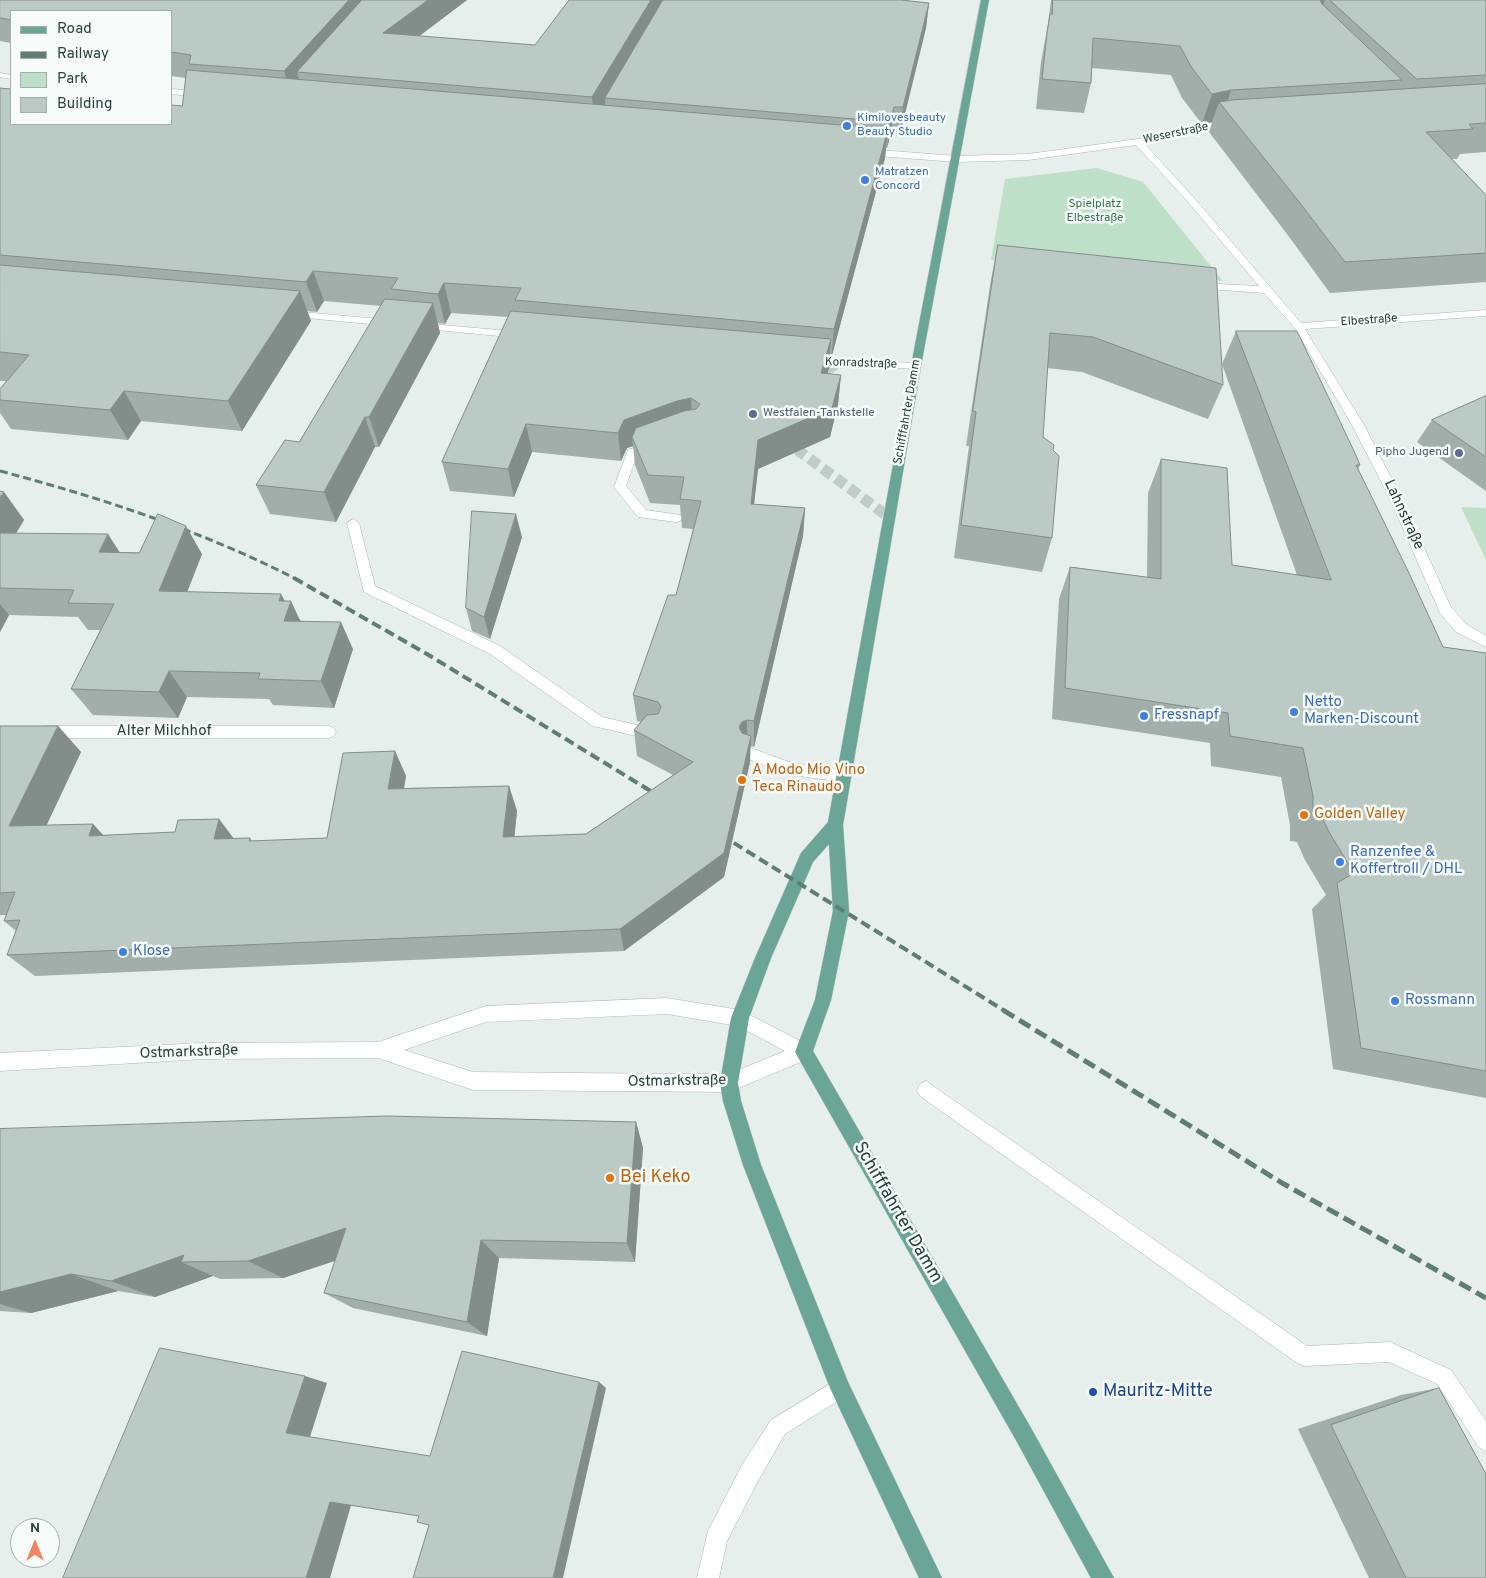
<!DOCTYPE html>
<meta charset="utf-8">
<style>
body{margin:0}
#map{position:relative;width:1486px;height:1578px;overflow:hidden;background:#e6efeb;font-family:Overpass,sans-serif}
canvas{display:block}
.legend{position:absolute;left:10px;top:10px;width:162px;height:115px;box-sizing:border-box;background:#f7fbf9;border:1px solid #a3b1ad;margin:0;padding:6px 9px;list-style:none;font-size:15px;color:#24423a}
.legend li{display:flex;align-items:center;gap:10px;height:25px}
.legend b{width:25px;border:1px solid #a3b1ad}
.north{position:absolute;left:10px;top:1518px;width:50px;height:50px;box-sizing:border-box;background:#f7fbf9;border:1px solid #a3b1ad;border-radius:50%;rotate:0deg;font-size:14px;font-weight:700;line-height:20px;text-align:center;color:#24423a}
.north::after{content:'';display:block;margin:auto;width:18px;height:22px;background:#f4845f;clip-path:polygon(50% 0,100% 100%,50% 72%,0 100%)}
</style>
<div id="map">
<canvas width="1486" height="1578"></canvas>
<ul class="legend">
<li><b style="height:6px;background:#6aa596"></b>Road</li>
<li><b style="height:6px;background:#5f7d75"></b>Railway</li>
<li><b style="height:14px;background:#bfe0c8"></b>Park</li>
<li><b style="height:14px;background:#bbcac4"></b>Building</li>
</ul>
<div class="north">N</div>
</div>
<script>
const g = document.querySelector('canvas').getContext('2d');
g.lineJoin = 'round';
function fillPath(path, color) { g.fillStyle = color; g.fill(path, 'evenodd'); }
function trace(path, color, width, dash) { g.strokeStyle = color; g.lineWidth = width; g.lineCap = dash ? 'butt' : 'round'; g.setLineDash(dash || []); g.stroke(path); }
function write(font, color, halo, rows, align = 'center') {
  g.font = font + ' Overpass,sans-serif'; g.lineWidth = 5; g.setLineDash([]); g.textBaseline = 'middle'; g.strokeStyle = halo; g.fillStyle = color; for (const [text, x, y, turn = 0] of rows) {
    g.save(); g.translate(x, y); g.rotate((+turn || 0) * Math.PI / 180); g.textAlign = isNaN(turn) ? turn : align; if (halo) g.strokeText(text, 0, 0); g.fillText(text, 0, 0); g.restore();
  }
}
fillPath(new Path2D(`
 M 1097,168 L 1143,182 L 1223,281 L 991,260 L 1005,179 Z
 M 1461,507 L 1486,508 L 1486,560 Z`), '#bfe0c8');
trace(new Path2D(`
 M 812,379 L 836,364
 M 800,431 L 799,451 L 890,518`), '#bfccc8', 11, [11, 5.5]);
const minor = new Path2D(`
 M 0,73 L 11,75 L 11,79 L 0,77 Z
 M 171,89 L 203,91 L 207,94 L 203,97 L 171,94 Z
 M 1230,121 L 1234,124 L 1233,126 L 1202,130 L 1144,143 L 1195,199 L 1301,323 L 1486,310 L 1486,316 L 1305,329 L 1364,425 L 1402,499 L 1451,607 L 1466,624 L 1486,636 L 1486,647 L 1456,632 L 1440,613 L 1390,499 L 1352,425 L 1294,327 L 1264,293 L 1194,288 L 1193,286 L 1198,283 L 1259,286 L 1189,203 L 1136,145 L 1028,160 L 956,162 L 866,155 L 862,152 L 866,149 L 956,156 L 1028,154 L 1138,139 L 1202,124 Z
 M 290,311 L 391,320 L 396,323 L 391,326 L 286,316 L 285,314 L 286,312 Z
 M 419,323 L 521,332 L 526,335 L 521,338 L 415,328 L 414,326 Z
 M 810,358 L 916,363 L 921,366 L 916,369 L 806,363 L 805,361 Z
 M 654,441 L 660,445 L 658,448 L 637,455 L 626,486 L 646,510 L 680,515 L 682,518 L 680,521 L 676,522 L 638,517 L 614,487 L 628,450 Z
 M 353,519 L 359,523 L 375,586 L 500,646 L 602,717 L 659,730 L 661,734 L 659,738 L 654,740 L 593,726 L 490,654 L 364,592 L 347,523 Z
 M 44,726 L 329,726 L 334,728 L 336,732 L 334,736 L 329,738 L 44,738 L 39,736 L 37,732 L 39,728 Z
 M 748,747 L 792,763 L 845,770 L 850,772 L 852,776 L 850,780 L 845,782 L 791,775 L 743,757 L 741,753 L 743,749 Z
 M 667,998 L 740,1010 L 810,1046 L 813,1052 L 810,1058 L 729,1092 L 473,1090 L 378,1058 L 203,1059 L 0,1071 L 0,1053 L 203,1043 L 378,1042 L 486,1006 ZM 667,1014 L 738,1026 L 785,1051 L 729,1074 L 684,1074 L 473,1072 L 404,1050 L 486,1022 Z
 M 926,1081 L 1307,1346 L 1390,1342 L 1451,1370 L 1486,1421 L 1486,1451 L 1479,1447 L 1437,1384 L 1389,1362 L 1304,1366 L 1297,1363 L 920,1096 L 917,1090 L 920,1084 Z
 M 840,1378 L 847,1381 L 850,1388 L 847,1395 L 785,1434 L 758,1481 L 727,1541 L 719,1578 L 697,1578 L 708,1531 L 742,1465 L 771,1420 Z`);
const major = new Path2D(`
 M 981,0 L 989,0 L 921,366 L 843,825 L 849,911 L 831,1000 L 813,1051 L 1031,1428 L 1114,1578 L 1091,1578 L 1017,1442 L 795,1052 L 815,1000 L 833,911 L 829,844 L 813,862 L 771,958 L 749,1018 L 738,1083 L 741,1101 L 761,1165 L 848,1382 L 942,1578 L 919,1578 L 830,1388 L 743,1165 L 723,1101 L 720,1083 L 731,1018 L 755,958 L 801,853 L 828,822 L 911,366 Z`);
trace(minor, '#a8b8b2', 1);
trace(major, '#c2cac8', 1);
fillPath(minor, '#fff');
fillPath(major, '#6aa596');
trace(new Path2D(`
 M 0,471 C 102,498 202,531 296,579`), '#5f7d75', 3, [8, 4]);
trace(new Path2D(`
 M 294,578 L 427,654 L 662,798
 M 721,835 L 1005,1011`), '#5f7d75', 4, [10, 5]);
trace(new Path2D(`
 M 1003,1010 L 1282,1183 L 1486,1298`), '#5f7d75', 5, [13, 6]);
fillPath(new Path2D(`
 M 0,0 L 467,0 L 419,36 L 535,45 L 569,0 L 901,0 L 929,3 L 926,28 L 900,134 L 891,133 L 887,148 L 886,148 L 885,158 L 831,359 L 830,359 L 829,368 L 827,374 L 841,375 L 838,404 L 830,437 L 758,469 L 754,504 L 805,508 L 803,536 L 754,747 L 750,746 L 750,762 L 724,877 L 624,951 L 35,976 L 7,955 L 16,931 L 4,921 L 6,915 L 0,915 L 0,726 L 58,726 L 81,752 L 46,825 L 93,824 L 103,835 L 175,832 L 178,820 L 219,819 L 234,839 L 250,838 L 252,841 L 327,838 L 343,753 L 395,751 L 406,776 L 404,788 L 509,786 L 517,811 L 514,837 L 586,834 L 673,775 L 637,756 L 634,730 L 641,722 L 637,721 L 633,695 L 668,595 L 676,595 L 693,529 L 682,528 L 680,505 L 650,503 L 635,465 L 633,446 L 627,448 L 621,461 L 532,452 L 514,497 L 450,491 L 442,462 L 508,317 L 451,313 L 445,324 L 438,323 L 440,333 L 379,447 L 375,447 L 336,522 L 270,514 L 256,485 L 285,440 L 299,442 L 381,306 L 324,301 L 317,312 L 307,311 L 311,321 L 242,431 L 141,421 L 128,440 L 11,429 L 0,413 L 0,389 L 6,381 L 0,381 L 0,88 L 11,89 L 11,124 L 171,124 L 171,105 L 182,106 L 186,78 L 171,76 L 171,11 L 11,11 L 11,43 L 0,41 Z
 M 1051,0 L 1486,0 L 1486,152 L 1460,154 L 1457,159 L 1452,159 L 1486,195 L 1486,282 L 1330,293 L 1287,234 L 1209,132 L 1212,122 L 1202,124 L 1182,98 L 1171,75 L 1092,68 L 1091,83 L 1084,113 L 1036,109 L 1041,62 L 1048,24 Z
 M 998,245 L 1223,385 L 1208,419 L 1082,372 L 1047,368 L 1043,437 L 1052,538 L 1042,572 L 954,558 L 969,446 L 966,446 L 991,279 Z
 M 1236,331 L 1360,465 L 1358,469 L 1443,647 L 1486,653 L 1486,1098 L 1333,1069 L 1312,909 L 1326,895 L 1305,860 L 1297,842 L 1290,841 L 1290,825 L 1281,777 L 1211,766 L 1210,743 L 1052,719 L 1059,599 L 1070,567 L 1147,577 L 1148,493 L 1161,459 L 1232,565 L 1297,575 L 1222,364 Z
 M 1486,396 L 1486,491 L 1417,442 L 1432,420 Z
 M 0,491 L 4,492 L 24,520 L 16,533 L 120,552 L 202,554 L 187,592 L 281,594 L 285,601 L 301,621 L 353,649 L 334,708 L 273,705 L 269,699 L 187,697 L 178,718 L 93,715 L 71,689 L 100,630 L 88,630 L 78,617 L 9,615 L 0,632 Z
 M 522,537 L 490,639 L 472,631 L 466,608 Z
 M 636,1122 L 643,1148 L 635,1262 L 499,1258 L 487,1336 L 353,1308 L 324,1293 L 335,1261 L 283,1278 L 220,1279 L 213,1276 L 155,1297 L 118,1291 L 31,1313 L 0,1311 L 0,1129 Z
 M 1439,1388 L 1486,1578 L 1369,1578 L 1298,1429 L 1401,1395 Z`), '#a1aea9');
fillPath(new Path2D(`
 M 349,0 L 378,0 L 297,72 L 301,87 L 292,97 L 284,71 Z
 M 428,0 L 467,0 L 389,59 L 383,33 Z
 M 651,0 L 667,0 L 605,98 L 605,105 L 595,123 L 592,97 Z
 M 1320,0 L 1325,0 L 1315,25 Z
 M 929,3 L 926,28 L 900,134 L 903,107 Z
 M 1231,90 L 1225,109 L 1219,102 L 1212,122 L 1202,124 L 1212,94 Z
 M 894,107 L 891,133 L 887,148 L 890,122 Z
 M 888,129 L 885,158 L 831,359 L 834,329 Z
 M 313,271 L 324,301 L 317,312 L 306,282 Z
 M 444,283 L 451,313 L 445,324 L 438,294 Z
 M 300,291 L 311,321 L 242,431 L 228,401 Z
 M 433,303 L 440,333 L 379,447 L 369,417 Z
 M 831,339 L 829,368 L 819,402 L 821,373 Z
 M 841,375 L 838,404 L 830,437 L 758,469 L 751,532 L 751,504 L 758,440 Z
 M 124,391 L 141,421 L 128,440 L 110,410 Z
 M 691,398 L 693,427 L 632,437 L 633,446 L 627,448 L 621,461 L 618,433 L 624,420 L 677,401 Z
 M 365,417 L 375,447 L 336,522 L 324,492 Z
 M 526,424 L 532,452 L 514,497 L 508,469 Z
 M 4,492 L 24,520 L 0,560 L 0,498 Z
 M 805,508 L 803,536 L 754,747 L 754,721 Z
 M 516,514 L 522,537 L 490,639 L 484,617 Z
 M 186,526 L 202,554 L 177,618 L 159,591 Z
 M 108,534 L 126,562 L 99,552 Z
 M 281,594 L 288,608 L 291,601 L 304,629 L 284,621 L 279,601 Z
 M 0,604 L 9,615 L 0,632 Z
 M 341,622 L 353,649 L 334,708 L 321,681 Z
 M 169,671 L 187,697 L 178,718 L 159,692 Z
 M 747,720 L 747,745 L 739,727 L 742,722 Z
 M 58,726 L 81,752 L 35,850 L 9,826 Z
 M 751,736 L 750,762 L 724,877 L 624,951 L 620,929 Z
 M 395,751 L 406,776 L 400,813 L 388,789 Z
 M 509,786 L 517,811 L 512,861 L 503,837 Z
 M 219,819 L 237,843 L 214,839 Z
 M 93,824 L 115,848 L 89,836 Z
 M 636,1122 L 643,1148 L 635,1262 L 627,1243 Z
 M 346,1228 L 373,1248 L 283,1278 L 248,1261 Z
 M 481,1240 L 499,1258 L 487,1336 L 467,1322 Z
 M 184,1255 L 181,1262 L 213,1276 L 155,1297 L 111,1281 Z
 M 71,1274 L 118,1291 L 31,1313 L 0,1304 L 0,1292 Z
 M 305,1376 L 327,1383 L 310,1437 L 286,1433 Z
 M 599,1382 L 606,1388 L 563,1578 L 553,1578 Z
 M 330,1502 L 352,1502 L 330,1578 L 306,1578 Z`), '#838d89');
const building = new Path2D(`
 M 0,0 L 349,0 L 284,71 L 189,64 L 191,55 L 171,52 L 171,11 L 11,11 L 11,20 L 0,18 Z
 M 362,0 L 428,0 L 383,33 L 535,45 L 569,0 L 651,0 L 592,97 L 297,72 Z
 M 663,0 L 901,0 L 929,3 L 903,107 L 894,107 L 890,122 L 605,98 Z
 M 1053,0 L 1320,0 L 1322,4 L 1402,80 L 1231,90 L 1212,94 L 1192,68 L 1180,46 L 1093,38 L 1091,83 L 1042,79 L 1047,33 L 1050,14 L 1052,14 Z
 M 1330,0 L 1486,0 L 1486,75 L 1417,79 Z
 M 187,70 L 888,129 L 834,329 L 515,300 L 521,288 L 444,283 L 438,294 L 391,289 L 398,278 L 313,271 L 306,282 L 0,255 L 0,88 L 11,89 L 11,124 L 171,124 L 171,105 L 182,106 Z
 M 1486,84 L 1486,123 L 1469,124 L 1473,129 L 1426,132 L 1486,195 L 1486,253 L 1426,257 L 1345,262 L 1300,203 L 1219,102 L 1232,100 Z
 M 998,245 L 1216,268 L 1223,385 L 1093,337 L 1050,333 L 1043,437 L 1054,445 L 1053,450 L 1059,456 L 1052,538 L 961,525 L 976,412 L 973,411 Z
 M 0,265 L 300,291 L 228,401 L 124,391 L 110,410 L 0,400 L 0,389 L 29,355 L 0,352 Z
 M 385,299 L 433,303 L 369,417 L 365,417 L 324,492 L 256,485 L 285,440 L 299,442 Z
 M 511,311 L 831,339 L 821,373 L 841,375 L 832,408 L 758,440 L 751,504 L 805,508 L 754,721 L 747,720 L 742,722 L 739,727 L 742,733 L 751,736 L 724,853 L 620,929 L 7,955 L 20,920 L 4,921 L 15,892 L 0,893 L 0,726 L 58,726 L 9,826 L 93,824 L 89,836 L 175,832 L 178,820 L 219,819 L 214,839 L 250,838 L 249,841 L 327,838 L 343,753 L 395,751 L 388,789 L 509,786 L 503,837 L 586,834 L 693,762 L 634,730 L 647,715 L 658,714 L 661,707 L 658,702 L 633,695 L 668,595 L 676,595 L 701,501 L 680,499 L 684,477 L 648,475 L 632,437 L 636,428 L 684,411 L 696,409 L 700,404 L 691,398 L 677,401 L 624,420 L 618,433 L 526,424 L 508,469 L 442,462 Z
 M 1236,331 L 1297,331 L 1354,451 L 1360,465 L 1356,465 L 1409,573 L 1443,647 L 1486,653 L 1486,1071 L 1361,1048 L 1337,883 L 1354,873 L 1329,832 L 1320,813 L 1313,812 L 1313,796 L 1303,748 L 1230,736 L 1228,713 L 1065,688 L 1070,567 L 1161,579 L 1161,459 L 1227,468 L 1232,565 L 1331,580 Z
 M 1486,396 L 1486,457 L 1432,420 Z
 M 0,491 L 4,492 L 0,498 Z
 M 472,511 L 516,514 L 484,617 L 466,608 Z
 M 158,514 L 186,526 L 159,591 L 281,594 L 279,601 L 291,601 L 284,621 L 341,622 L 321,681 L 258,679 L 260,673 L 169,671 L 159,692 L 71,689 L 114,604 L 68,603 L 74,590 L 0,588 L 0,533 L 108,534 L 99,552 L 139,553 Z
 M 387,1116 L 636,1122 L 627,1243 L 481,1240 L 467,1322 L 324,1293 L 346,1228 L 248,1261 L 181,1262 L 184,1255 L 111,1281 L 71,1274 L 0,1292 L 0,1129 Z
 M 160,1348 L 305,1376 L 286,1433 L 430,1456 L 462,1351 L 599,1382 L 553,1578 L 413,1578 L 429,1525 L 417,1522 L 419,1516 L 330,1502 L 306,1578 L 63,1578 Z
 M 1439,1388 L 1486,1474 L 1486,1578 L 1406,1578 L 1331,1425 Z`);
fillPath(building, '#bbcac4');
trace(building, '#838d89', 1);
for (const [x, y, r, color] of [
 [847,126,5,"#3f7fe0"],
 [865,180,5,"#3f7fe0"],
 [753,414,5,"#5c6f8a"],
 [1459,453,5,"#5c6f8a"],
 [1294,712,5,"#3f7fe0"],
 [1144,716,5,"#3f7fe0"],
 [742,780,5,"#e8710a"],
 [1304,815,5,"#e8710a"],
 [1340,862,5,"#3f7fe0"],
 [123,952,5,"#3f7fe0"],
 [1395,1001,5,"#3f7fe0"],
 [610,1178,5,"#e8710a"],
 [1093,1392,5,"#1a4fb4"]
]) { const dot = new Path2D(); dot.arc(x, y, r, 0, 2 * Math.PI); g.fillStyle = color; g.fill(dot); trace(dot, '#f7fbf9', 2); }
write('12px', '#366cbe', '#f7fbf9', [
 ["Kimilovesbeauty",857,119],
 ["Beauty Studio",857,133],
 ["Matratzen",875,173],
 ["Concord",875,187]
], 'left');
write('12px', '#24423a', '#f7fbf9', [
 ["Weserstraße",1176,134,-12],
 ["Elbestraße",1369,321,-4],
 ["Konradstraße",861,364,2],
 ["Schifffahrter Damm",908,412,-80]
]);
write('12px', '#2d7a4b', '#f7fbf9', [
 ["Spielplatz",1095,205],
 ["Elbestraße",1095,219]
]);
write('12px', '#4e5e75', '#f7fbf9', [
 ["Westfalen-Tankstelle",763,414],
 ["Pipho Jugend",1449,453,"right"]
], 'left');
write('15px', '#24423a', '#f7fbf9', [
 ["Lahnstraße",1403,515,65],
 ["Alter Milchhof",164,732],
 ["Ostmarkstraße",189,1053,-2],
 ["Ostmarkstraße",677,1082,-1]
]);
write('15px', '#366cbe', '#f7fbf9', [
 ["Netto",1304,703],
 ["Marken-Discount",1304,720],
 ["Fressnapf",1154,716],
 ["Ranzenfee &",1350,853],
 ["Koffertroll / DHL",1350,870],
 ["Klose",133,952],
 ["Rossmann",1405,1001]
], 'left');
write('15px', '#c56008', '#f7fbf9', [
 ["A Modo Mio Vino",752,771],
 ["Teca Rinaudo",752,788],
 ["Golden Valley",1314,815]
], 'left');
write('18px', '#c56008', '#f7fbf9', [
 ["Bei Keko",620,1178]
], 'left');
write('18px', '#24423a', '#f7fbf9', [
 ["Schifffahrter Damm",897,1213,60]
]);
write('18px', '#164399', '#f7fbf9', [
 ["Mauritz-Mitte",1103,1392]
], 'left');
</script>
